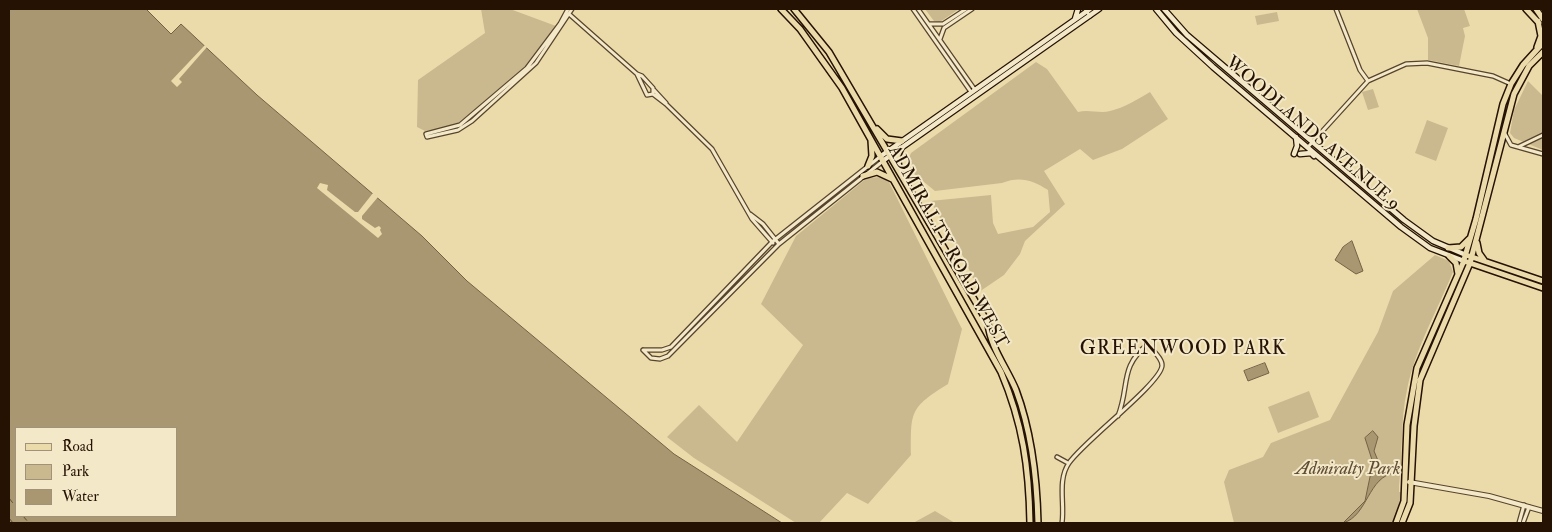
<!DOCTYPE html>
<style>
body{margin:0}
#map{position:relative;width:1552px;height:532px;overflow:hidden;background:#ecdbaa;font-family:"IM FELL Double Pica",serif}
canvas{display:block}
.frame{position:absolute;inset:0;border:10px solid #251203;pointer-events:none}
.legend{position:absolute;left:15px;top:427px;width:162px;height:90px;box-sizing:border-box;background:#f3e8c8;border:1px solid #a19279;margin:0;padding:6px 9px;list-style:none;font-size:15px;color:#251203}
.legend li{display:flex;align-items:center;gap:10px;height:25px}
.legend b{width:25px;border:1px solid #a19279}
</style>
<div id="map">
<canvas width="1552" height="532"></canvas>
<div class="frame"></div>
<ul class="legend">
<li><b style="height:6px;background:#ecdbaa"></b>Road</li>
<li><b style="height:14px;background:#cab98e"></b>Park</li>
<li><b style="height:14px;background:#a89771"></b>Water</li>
</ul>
</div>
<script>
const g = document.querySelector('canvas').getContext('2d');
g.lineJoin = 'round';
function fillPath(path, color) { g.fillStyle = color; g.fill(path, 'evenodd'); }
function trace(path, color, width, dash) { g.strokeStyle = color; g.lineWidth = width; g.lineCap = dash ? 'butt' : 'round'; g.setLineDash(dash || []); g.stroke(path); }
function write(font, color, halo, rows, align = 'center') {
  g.font = font + ' "IM FELL Double Pica",serif'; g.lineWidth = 4; g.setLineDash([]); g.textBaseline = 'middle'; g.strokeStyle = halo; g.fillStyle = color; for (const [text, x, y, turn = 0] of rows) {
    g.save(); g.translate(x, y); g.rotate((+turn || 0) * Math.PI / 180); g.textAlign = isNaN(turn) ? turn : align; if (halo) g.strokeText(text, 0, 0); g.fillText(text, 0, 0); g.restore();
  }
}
fillPath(new Path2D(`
 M 481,9 L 510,9 L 556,26 L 524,69 L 456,127 L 425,131 L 417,127 L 418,80 L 485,33 Z
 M 925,9 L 959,9 L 940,22 L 934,21 Z
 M 1417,9 L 1464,9 L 1470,26 L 1463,28 L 1465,36 L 1459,66 L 1428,60 L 1428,38 Z
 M 1277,12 L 1279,21 L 1257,25 L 1255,16 Z
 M 1036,62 L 1047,69 L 1078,112 C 1089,109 1100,114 1110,111 C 1124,108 1138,99 1150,92 L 1168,119 L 1122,149 L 1093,160 L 1080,149 L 1044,171 L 1065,204 L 1025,241 L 1020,254 L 1004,275 L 979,292 L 964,258 L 930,201 L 991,195 L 993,223 L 998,234 L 1033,227 L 1050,212 L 1048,190 C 1032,180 1020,176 1002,183 L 935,191 L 907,168 L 906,164 L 911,153 Z
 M 1528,81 L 1543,96 L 1543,150 L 1514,138 L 1510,133 L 1514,110 Z
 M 1373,89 L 1379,107 L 1368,110 L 1362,92 Z
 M 1427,120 L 1448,128 L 1436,161 L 1415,153 Z
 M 881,177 L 889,182 L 962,329 L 948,384 C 909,408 911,412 911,455 L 868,504 L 847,493 L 819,523 L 796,523 L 694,458 L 667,437 L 699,405 L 737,442 L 803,345 L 761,304 L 796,236 L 867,178 Z
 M 1435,255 L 1449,261 L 1453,272 C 1437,311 1415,349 1407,390 C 1400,422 1403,454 1399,486 L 1399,492 L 1402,492 L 1394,523 L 1234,523 L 1224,482 L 1229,470 L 1263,457 L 1271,443 L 1330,420 L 1378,332 L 1393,291 Z
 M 1309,391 L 1319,417 L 1278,433 L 1268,407 Z
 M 935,511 L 955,523 L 913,523 Z`), '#cab98e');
const water = new Path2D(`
 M 9,9 L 146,9 L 171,34 L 181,24 L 257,95 L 422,236 L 467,281 L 674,454 L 782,523 L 9,523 ZM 16,428 L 176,428 L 176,516 L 16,516 Z
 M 1352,241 L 1363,271 L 1356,274 L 1335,260 L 1343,247 Z
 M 1265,363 L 1269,373 L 1248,381 L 1244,371 Z
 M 1373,431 L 1378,437 L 1374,451 L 1379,463 L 1373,463 L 1365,438 Z
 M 1382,466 L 1395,469 L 1395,473 C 1368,476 1368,516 1343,523 L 1365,501 L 1371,472 Z`);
fillPath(water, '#a89771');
trace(water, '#746245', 1);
fillPath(new Path2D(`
 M 205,45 L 207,47 L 179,79 L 182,82 L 177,87 L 171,81 Z
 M 320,183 L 328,185 L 327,190 L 355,212 L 358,212 L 373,193 L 378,197 L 362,216 L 362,219 L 375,228 L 379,226 L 381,228 L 380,230 L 382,234 L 378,238 L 317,188 Z`), '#ecdbaa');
trace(new Path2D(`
 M 9,498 L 16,507
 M 23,516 L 29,523
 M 9,518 L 13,523`), '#604e34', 1, [6, 5]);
const minor = new Path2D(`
 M 568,9 L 560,24 L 527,68 L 460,125 L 426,134 L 427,137 L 458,130 L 472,121 L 536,63 L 572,9
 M 913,9 L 971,92
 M 918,9 L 975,90
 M 1085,9 L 1090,16
 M 1336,9 L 1360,70 L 1368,81
 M 569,14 L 637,74 L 642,76 L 653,88 L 653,94
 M 929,24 L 943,24 L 966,9
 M 940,39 L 944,28 L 972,9
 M 637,74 L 647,95 L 653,94 L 666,104 L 712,149 L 752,219 L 773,243
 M 654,90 L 666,103
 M 1505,134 L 1511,145 L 1543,154
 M 1308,147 L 1368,81 L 1406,64 L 1427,63 L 1493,76 L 1511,84
 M 1518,147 L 1543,135
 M 750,214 L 763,224 L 779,244
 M 643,350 L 651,358 L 660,359 L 668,356 L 779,244 L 883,161
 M 643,350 L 662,350 L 671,347 L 772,242 L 881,156
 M 1057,457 L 1068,463
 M 1062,523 C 1065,504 1057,480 1069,463 C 1083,442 1160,384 1162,366 C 1163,359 1152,350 1148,344 C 1119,367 1130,386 1118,416
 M 1519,523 L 1524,505
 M 1523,523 L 1529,507`);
const tertiary = new Path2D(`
 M 1409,482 L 1489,496 L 1543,511`);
const secondary = new Path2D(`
 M 1156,9 L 1176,33 L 1213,67 L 1401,227 L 1430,248 L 1464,261
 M 1164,9 L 1187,35 L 1404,220 L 1433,241 L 1466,255
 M 1075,19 L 1078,9
 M 1294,154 L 1297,146 L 1296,137
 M 1300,154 L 1311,153 L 1314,156
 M 881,156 L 1090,9
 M 884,160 L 1099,9`);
const primary = new Path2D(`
 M 781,9 L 800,29 L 842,88 L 1001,372 C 1023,424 1029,468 1030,523
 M 794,9 L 829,52 L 988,323 C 990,347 1007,368 1016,390 C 1032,433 1037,478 1038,523
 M 1526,9 L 1539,23
 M 1536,9 L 1543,19
 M 1537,47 L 1541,36 L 1538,21
 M 877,129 L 887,139 L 902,141
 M 868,166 L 872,156 L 871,140
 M 899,167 L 897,157 L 901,148
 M 863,176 L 877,172 L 892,179
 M 1477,243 L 1479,253 L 1484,260
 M 1448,248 L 1461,247 L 1469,239
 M 1449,256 L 1456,263 L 1458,274
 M 1469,256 L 1543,281
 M 1467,262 L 1543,288
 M 1396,523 L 1404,501 L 1407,425 L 1417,368 L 1463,263 L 1476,219 L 1503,104 L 1511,84 L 1523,65 L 1543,43
 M 1402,523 L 1410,503 L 1414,426 L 1420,380 L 1470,263 L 1514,94 L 1529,66 L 1543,52`);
trace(minor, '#57442d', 5.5);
trace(tertiary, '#57442d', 6);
trace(secondary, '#251203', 7);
trace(primary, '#251203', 8);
trace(minor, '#f3e8c8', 3);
trace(tertiary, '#f3e8c8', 4);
trace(secondary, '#f3e8c8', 4.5);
trace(primary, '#ecdbaa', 5);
write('18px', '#251203', '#f3e8c8', [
 ["WOODLANDS AVENUE 9",1312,134,41],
 ["ADMIRALTY ROAD WEST",947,247,61]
]);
write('italic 18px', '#5f4c34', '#f3e8c8', [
 ["Admiralty Park",1348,470]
]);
g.letterSpacing = '1px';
write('19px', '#251203', '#f3e8c8', [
 ["GREENWOOD PARK",1183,350]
]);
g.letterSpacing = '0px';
</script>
